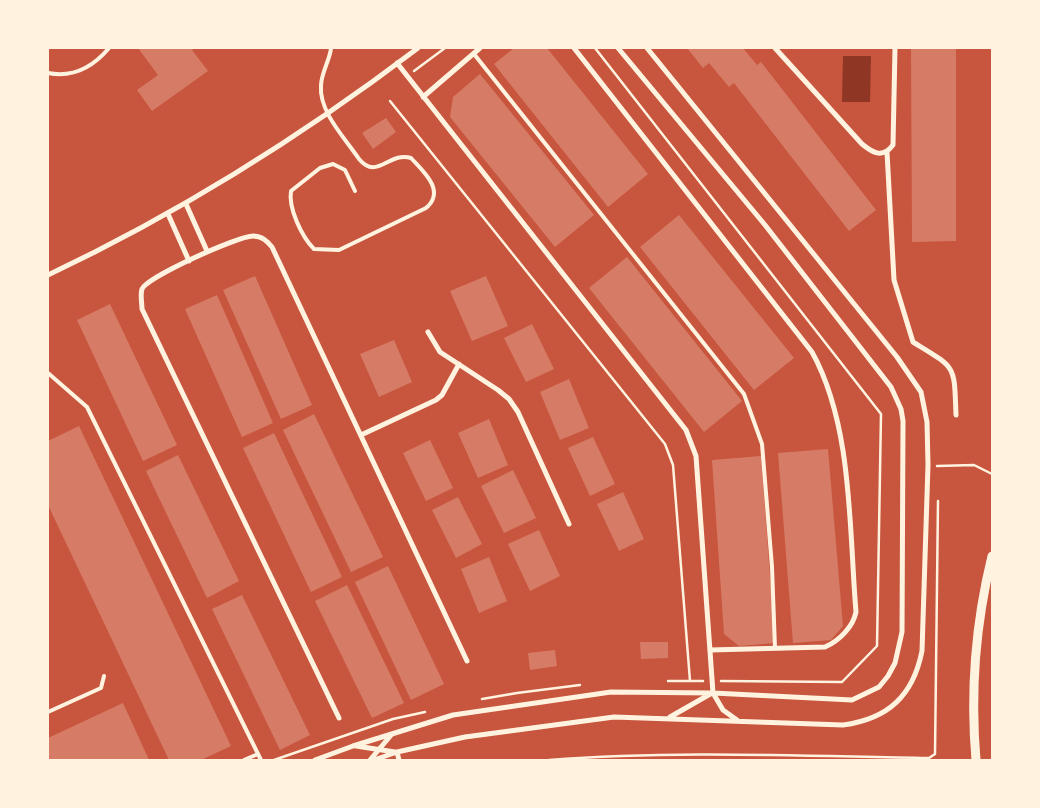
<!DOCTYPE html>
<style>
body{margin:0}
#map{position:relative;width:1040px;height:808px;overflow:hidden;background:#c8553d;font-family:Karla,sans-serif}
canvas{display:block}
.frame{position:absolute;inset:0;border:49px solid #fff3e0;pointer-events:none}
</style>
<div id="map">
<canvas width="1040" height="808"></canvas>
<div class="frame"></div>
</div>
<script>
const g = document.querySelector('canvas').getContext('2d');
g.lineJoin = 'round';
function fillPath(path, color) { g.fillStyle = color; g.fill(path, 'evenodd'); }
function trace(path, color, width, dash) { g.strokeStyle = color; g.lineWidth = width; g.lineCap = dash ? 'butt' : 'round'; g.setLineDash(dash || []); g.stroke(path); }
fillPath(new Path2D(`
 M 843,56 L 871,56 L 870,102 L 842,102 Z`), '#8f3625');
fillPath(new Path2D(`
 M 138,48 L 195,48 L 192,50 L 208,71 L 152,111 L 137,90 L 158,75 Z
 M 514,48 L 547,48 L 648,174 L 608,207 L 494,64 Z
 M 687,48 L 743,48 L 757,65 L 761,62 L 876,210 L 849,231 L 734,83 L 729,87 L 709,63 L 703,68 Z
 M 911,48 L 956,48 L 956,241 L 912,242 Z
 M 480,74 L 594,215 L 555,247 L 450,117 L 453,97 Z
 M 386,118 L 396,132 L 373,149 L 362,133 Z
 M 679,215 L 794,358 L 754,390 L 640,247 Z
 M 627,257 L 742,401 L 704,432 L 589,288 Z
 M 255,276 L 312,405 L 281,419 L 223,290 Z
 M 486,276 L 508,326 L 472,341 L 450,291 Z
 M 217,295 L 273,423 L 242,437 L 185,309 Z
 M 110,304 L 177,445 L 143,461 L 77,320 Z
 M 532,324 L 554,369 L 526,382 L 504,338 Z
 M 394,340 L 412,382 L 379,397 L 360,354 Z
 M 569,379 L 589,428 L 560,440 L 540,392 Z
 M 314,414 L 383,557 L 351,572 L 283,430 Z
 M 489,419 L 508,465 L 478,478 L 458,433 Z
 M 79,426 L 231,746 L 201,760 L 169,760 L 48,505 L 48,441 Z
 M 274,433 L 342,577 L 311,592 L 243,448 Z
 M 593,437 L 615,484 L 590,496 L 568,448 Z
 M 430,440 L 453,488 L 426,501 L 403,453 Z
 M 828,449 L 843,626 L 831,640 L 793,643 L 778,453 Z
 M 178,455 L 239,581 L 207,598 L 146,471 Z
 M 761,456 L 775,643 L 739,646 L 724,634 L 712,460 Z
 M 513,470 L 536,518 L 504,533 L 481,486 Z
 M 623,492 L 644,539 L 619,551 L 597,504 Z
 M 458,497 L 482,544 L 456,558 L 432,510 Z
 M 539,530 L 560,576 L 530,591 L 508,544 Z
 M 489,557 L 507,601 L 479,613 L 461,569 Z
 M 388,566 L 444,684 L 411,700 L 355,582 Z
 M 347,585 L 404,703 L 372,718 L 315,601 Z
 M 242,595 L 310,735 L 280,750 L 212,609 Z
 M 640,642 L 668,642 L 668,658 L 641,659 Z
 M 555,650 L 557,666 L 530,670 L 528,653 Z
 M 123,703 L 149,760 L 48,760 L 48,738 Z`), '#d67c66');
trace(new Path2D(`
 M 595,48 L 881,414 L 877,646 L 842,682 L 721,681
 M 414,71 L 445,48
 M 390,101 L 665,444 L 673,465 L 690,681
 M 937,466 L 974,465 L 992,474
 M 668,681 L 703,681
 M 482,699 L 517,693 L 580,685
 M 274,760 L 393,719 L 425,712
 M 549,760 C 676,750 802,756 929,758 L 935,754 L 938,501`), '#fff3e0', 2.5);
trace(new Path2D(`
 M 331,48 C 330,60 321,73 321,86 C 319,112 345,138 359,159 C 377,181 389,151 411,158 C 424,172 446,191 426,208 L 339,250 L 314,249 C 302,237 288,208 291,191 L 320,168 L 333,164 L 345,170 L 355,191
 M 474,54 L 744,394 L 762,444 L 772,567 L 775,648
 M 48,73 C 73,78 93,67 109,48
 M 48,373 L 87,407 L 261,760
 M 48,712 L 101,688 L 104,676
 M 244,760 L 258,754`), '#fff3e0', 4);
trace(new Path2D(`
 M 574,48 L 812,352 C 853,426 849,530 856,612 C 853,627 839,641 825,647 L 710,650
 M 775,48 L 862,144 C 874,154 883,158 893,145 L 895,48
 M 397,63 L 686,430 L 696,456 L 713,693 L 723,710 L 737,720
 M 423,97 L 480,48
 M 887,152 L 894,280 L 913,342 C 957,369 954,364 956,415
 M 186,204 L 207,251
 M 168,214 L 189,261
 M 48,275 C 179,213 302,136 418,48
 M 428,332 L 440,352 L 498,390 L 509,399 L 518,412 L 569,524
 M 361,435 L 436,400 L 442,395 L 459,364
 M 670,717 L 712,693
 M 339,718 L 142,309 C 142,303 140,295 142,289 C 147,277 238,236 253,236 C 262,236 267,241 272,247 L 467,661
 M 356,746 L 395,752
 M 397,752 L 399,760
 M 315,760 L 353,746 L 453,715 L 611,692 L 713,693 L 852,700 L 879,687 L 888,676 L 895,663 L 902,632 L 903,421 L 901,409 L 891,387 L 765,225 L 618,48
 M 370,760 L 392,734
 M 374,760 L 397,752 L 465,737 L 614,717 L 843,725 C 888,719 913,696 922,651 L 928,465 L 927,422 L 921,392 L 897,357 L 647,48`), '#fff3e0', 5);
trace(new Path2D(`
 M 976,760 C 970,690 975,625 992,556`), '#fff3e0', 9);
</script>
